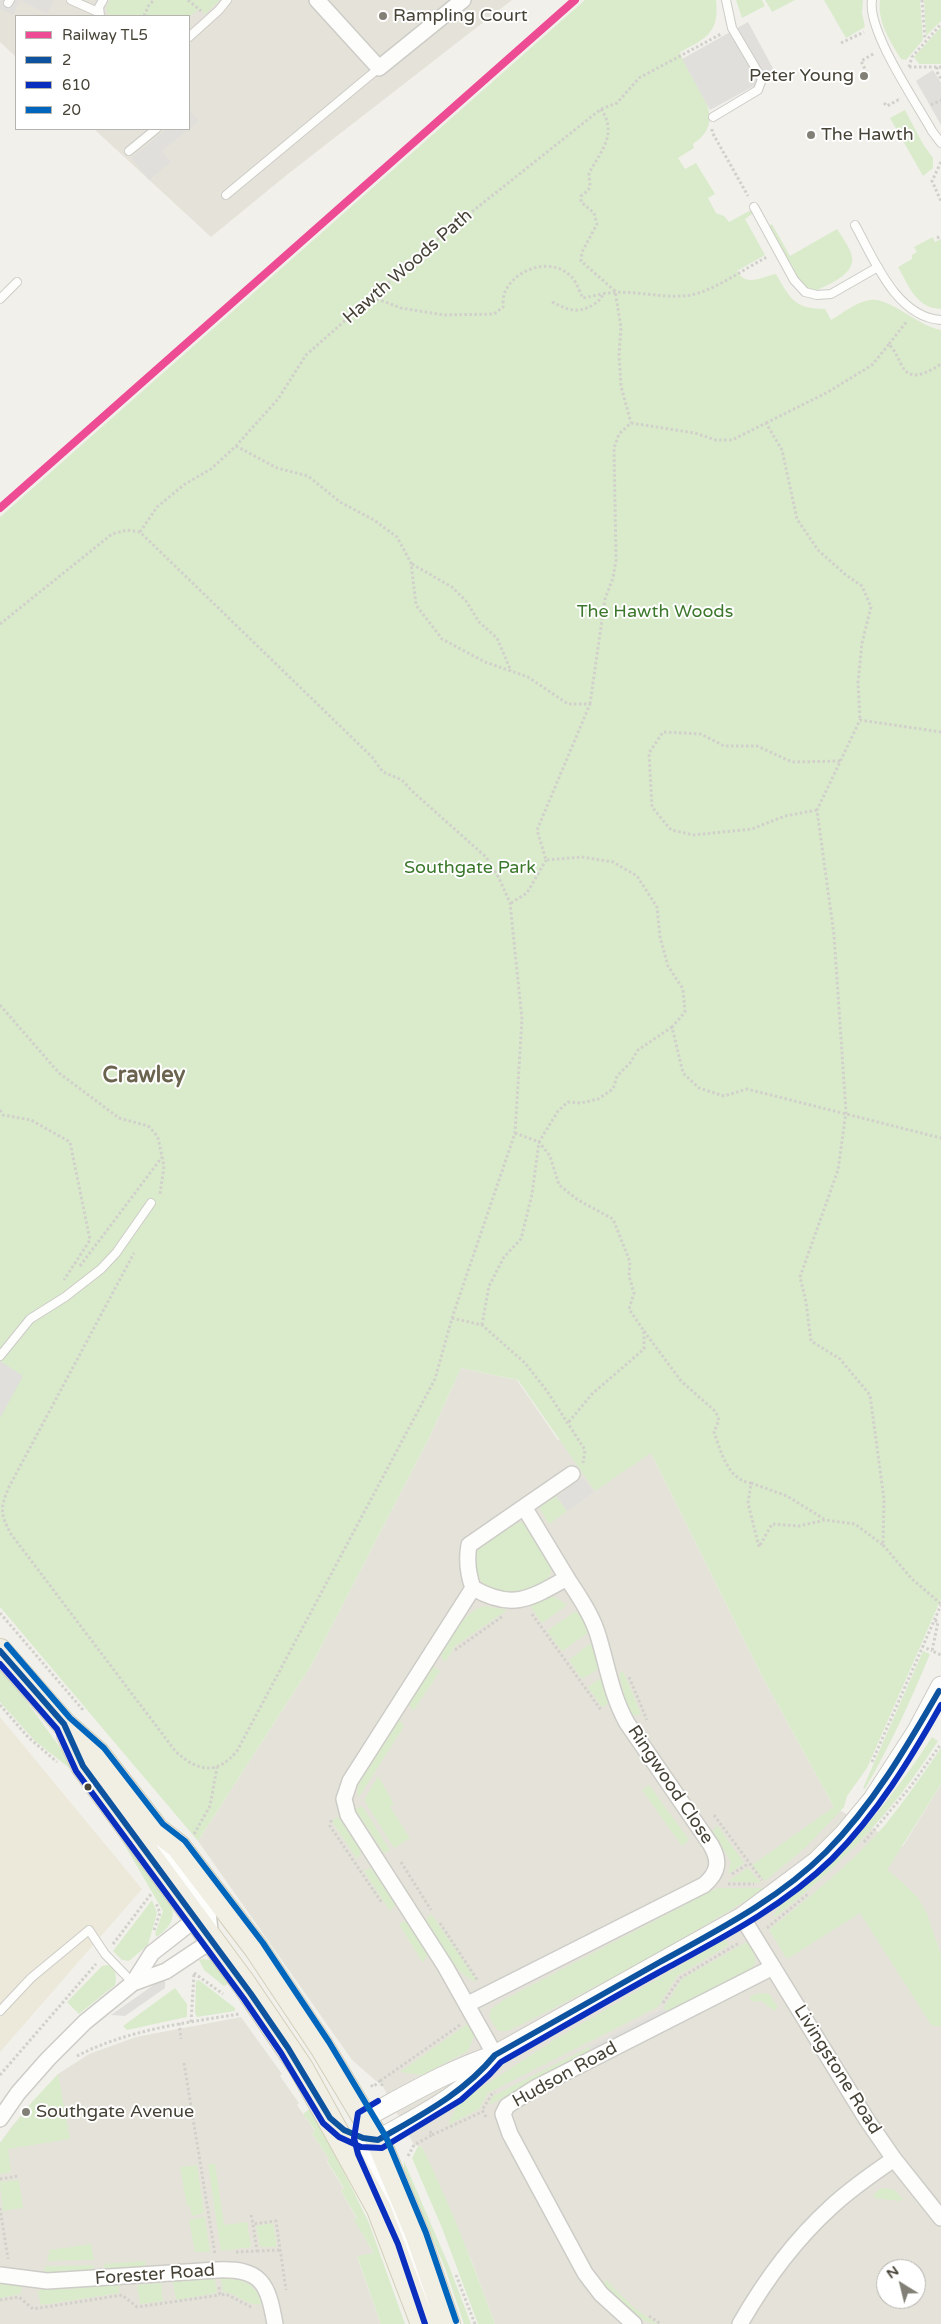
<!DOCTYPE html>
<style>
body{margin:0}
#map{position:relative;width:941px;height:2324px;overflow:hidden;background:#f1f0eb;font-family:"Varela Round",sans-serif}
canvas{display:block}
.legend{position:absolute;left:15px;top:15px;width:175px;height:115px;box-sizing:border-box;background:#fff;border:1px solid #b5b4af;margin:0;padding:6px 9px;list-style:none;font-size:15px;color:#474337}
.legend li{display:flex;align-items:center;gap:10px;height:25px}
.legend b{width:25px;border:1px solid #b5b4af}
.north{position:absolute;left:876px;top:2259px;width:50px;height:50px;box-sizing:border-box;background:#fff;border:1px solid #b5b4af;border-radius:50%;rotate:324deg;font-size:14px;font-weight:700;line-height:20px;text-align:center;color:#474337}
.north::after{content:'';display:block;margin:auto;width:18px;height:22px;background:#828076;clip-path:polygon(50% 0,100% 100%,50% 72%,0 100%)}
</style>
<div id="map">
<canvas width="941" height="2324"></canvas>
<ul class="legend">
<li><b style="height:6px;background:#ee4b95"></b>Railway TL5</li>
<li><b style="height:6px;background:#0e539f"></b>2</li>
<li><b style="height:6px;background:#0a2ebe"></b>610</li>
<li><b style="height:6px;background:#0065bd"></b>20</li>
</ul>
<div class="north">N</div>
</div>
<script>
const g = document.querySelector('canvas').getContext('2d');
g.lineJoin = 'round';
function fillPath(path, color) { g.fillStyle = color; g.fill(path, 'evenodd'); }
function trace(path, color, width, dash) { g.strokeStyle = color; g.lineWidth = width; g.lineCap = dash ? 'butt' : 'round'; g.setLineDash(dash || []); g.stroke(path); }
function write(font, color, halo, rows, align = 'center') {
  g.font = font + ' "Varela Round",sans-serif'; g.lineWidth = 4; g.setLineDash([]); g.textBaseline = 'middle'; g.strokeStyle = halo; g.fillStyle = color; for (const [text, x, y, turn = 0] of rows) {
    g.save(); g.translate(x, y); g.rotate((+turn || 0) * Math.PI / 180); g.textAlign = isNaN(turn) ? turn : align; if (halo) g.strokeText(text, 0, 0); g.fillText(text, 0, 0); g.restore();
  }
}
fillPath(new Path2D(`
 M 0,0 L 512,0 L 288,174 L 211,237 L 94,129 L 189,129 L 189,16 L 16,16 L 16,57 L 0,42 Z
 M 461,1368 L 517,1380 L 558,1440 L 651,1453 L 762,1676 L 834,1807 L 903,1846 L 941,1784 L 941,2324 L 495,2324 L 472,2262 L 422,2147 L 414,2145 L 380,2081 L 376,2081 L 352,2060 L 198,1841 L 312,1664 L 429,1438 ZM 886,2269 L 916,2269 L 916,2299 L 886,2299 Z
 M 241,2017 L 282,2074 L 280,2076 L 299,2103 L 297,2105 L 315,2131 L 312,2133 L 329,2159 L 327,2162 L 344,2189 L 341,2191 L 357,2219 L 355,2221 L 374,2253 L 357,2257 L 381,2324 L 0,2324 L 0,2143 L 12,2126 L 58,2074 L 89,2054 L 136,2037 Z`), '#e5e3d9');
fillPath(new Path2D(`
 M 0,1717 L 142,1889 L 0,2052 Z`), '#ece9db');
fillPath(new Path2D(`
 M 110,0 L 220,0 L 205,14 L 199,9 L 189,17 L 124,16 L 121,14 L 119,16 L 108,16 L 106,8 Z
 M 585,0 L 716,0 C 720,32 706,39 680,52 C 690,83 733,118 693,144 L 694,148 L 678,158 L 685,169 L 696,163 L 715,194 L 708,198 L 716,213 L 724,216 L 729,222 L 751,210 L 754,213 L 745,219 L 765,255 L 737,271 C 747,288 762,276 776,274 C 790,298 794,309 825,309 L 831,320 C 843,313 856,302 870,300 C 890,297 917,326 941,330 L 941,1599 L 867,1768 L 847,1796 L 844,1807 L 806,1847 L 765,1881 L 752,1865 L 834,1807 L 762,1676 L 651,1453 L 595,1491 L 518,1380 L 461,1368 L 429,1438 L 312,1664 L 198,1841 L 0,1607 L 0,517 Z
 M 736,0 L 762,0 L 765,6 L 742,18 Z
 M 765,0 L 795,0 L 772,12 Z
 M 824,0 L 863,0 L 862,13 L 865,27 L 846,38 Z
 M 880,0 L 920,0 L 923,40 L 906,60 L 901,59 C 890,41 877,21 880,0 Z
 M 924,0 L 941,0 L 941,21 L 926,36 Z
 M 941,27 L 941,64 L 919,64 L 914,57 Z
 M 905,110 L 923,144 L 933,158 L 933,168 L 923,176 L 890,118 Z
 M 772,224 L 790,256 L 837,229 C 842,237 848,245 851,253 C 859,274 827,285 813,292 L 800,283 L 769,226 Z
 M 933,237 L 935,242 L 941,239 L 941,309 C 916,308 909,286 898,267 L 912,259 L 912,255 L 917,252 L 914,247 Z
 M 554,1494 L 567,1511 L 549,1524 L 540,1509 L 540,1503 Z
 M 522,1522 L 528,1526 L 550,1564 C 554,1574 548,1580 539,1585 C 518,1597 478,1597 475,1565 C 475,1560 474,1555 477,1550 C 481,1543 492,1539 498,1534 C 506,1529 513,1524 522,1522 Z
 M 547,1597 L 555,1597 L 567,1605 L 542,1623 L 529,1604 Z
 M 484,1606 L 507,1610 L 455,1646 L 445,1662 L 440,1655 C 452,1637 462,1613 484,1606 Z
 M 576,1611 L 582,1618 L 588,1633 L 562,1651 L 547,1631 Z
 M 591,1643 L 598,1669 L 582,1679 L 569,1660 Z
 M 923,1651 L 930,1654 C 911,1700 890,1746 865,1789 L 863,1788 Z
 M 0,1665 L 78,1772 L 77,1774 L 35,1741 L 0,1702 Z
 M 433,1666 L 440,1671 L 413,1711 L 409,1704 Z
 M 623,1671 L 641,1714 L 633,1716 L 626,1702 L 619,1674 Z
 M 601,1678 L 609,1703 L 602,1707 L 588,1687 Z
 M 399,1720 L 404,1726 L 359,1797 C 350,1782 389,1734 399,1720 Z
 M 932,1737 L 938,1741 C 891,1815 843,1863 774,1918 C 775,1903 805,1886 817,1876 C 862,1835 899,1788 932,1737 Z
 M 941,1748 L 941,1784 L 887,1870 L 902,1882 L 918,1898 L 927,1914 L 941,1955 L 941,2026 L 932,2026 L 860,1913 L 787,1959 L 769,1930 C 809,1897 851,1864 885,1825 C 905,1800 923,1774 941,1748 Z
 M 378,1776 L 394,1804 L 390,1807 L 410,1838 L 394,1848 L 364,1800 Z
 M 649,1785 L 689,1840 L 682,1846 L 642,1790 Z
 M 362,1806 L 390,1850 L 384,1853 L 355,1809 Z
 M 103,1808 L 172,1907 C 175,1922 168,1928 157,1937 L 155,1934 L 163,1911 Z
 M 338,1817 L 360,1849 L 361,1853 L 357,1859 L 333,1823 L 333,1820 Z
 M 717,1825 L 744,1863 L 728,1874 L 731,1862 L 713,1831 Z
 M 371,1868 L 394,1901 L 395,1905 L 390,1911 L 364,1871 Z
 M 748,1868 L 761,1883 L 728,1881 Z
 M 717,1888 L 766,1888 C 682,1941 597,1987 508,2031 L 498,2031 L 489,2017 L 491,2009 L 505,1999 Z
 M 152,1900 L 157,1913 L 148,1945 L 129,1961 L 122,1960 L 113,1951 Z
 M 431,1914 L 478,1982 C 456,1978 438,1938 426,1920 Z
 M 406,1921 L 428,1953 L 423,1963 L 399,1924 Z
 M 725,1939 L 729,1945 L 677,1976 L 658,2007 L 488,2093 L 479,2109 L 448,2125 L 459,2102 L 551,2042 Z
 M 747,1942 L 752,1947 L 756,1962 L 748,1973 L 672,2013 L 663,2009 L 682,1979 Z
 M 203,1959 L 212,1960 L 232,1982 L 224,1986 L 204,1970 L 199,1960 Z
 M 107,1965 L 113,1967 C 116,1974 117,1978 115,1985 L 79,2014 L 67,2002 L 102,1966 Z
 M 199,1980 L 235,2008 L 235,2011 L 197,2017 L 195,2013 L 196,1981 Z
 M 175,1988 L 187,2004 L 187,2017 L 127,2030 L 123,2026 Z
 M 759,1993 L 769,1994 L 778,2007 L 775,2011 L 761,2001 L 753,2002 L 749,1997 Z
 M 470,2022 L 474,2036 L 468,2051 L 422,2075 L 400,2072 Z
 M 591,2046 L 587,2055 L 489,2105 L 493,2096 Z
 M 58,2074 L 70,2139 L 8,2149 L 11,2172 L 0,2174 L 0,2143 L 31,2103 Z
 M 312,2107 L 369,2223 L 405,2324 L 381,2324 L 357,2256 L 374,2253 L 354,2220 L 357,2218 L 341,2191 L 344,2188 L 327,2161 L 329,2159 L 312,2133 L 315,2130 L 303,2114 Z
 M 418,2146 L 422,2147 C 450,2204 473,2264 495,2324 L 478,2324 L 442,2228 L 412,2158 Z
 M 404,2161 L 449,2266 L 471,2324 L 464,2324 L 445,2268 L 404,2170 Z
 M 215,2164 L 224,2225 L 247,2222 L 251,2247 L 221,2251 L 208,2164 Z
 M 197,2165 L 204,2213 L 192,2216 L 190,2206 L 187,2206 L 180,2167 Z
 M 19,2180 L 23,2208 L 3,2211 L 0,2182 Z
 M 881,2188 L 895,2190 L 903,2199 L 899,2201 L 875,2198 L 873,2195 Z
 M 205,2217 L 210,2252 L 195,2252 L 189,2220 Z
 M 273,2223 L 277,2247 L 260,2247 L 256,2226 Z
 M 91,2244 L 94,2260 L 47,2261 L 50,2250 Z
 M 145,2261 L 146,2268 L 105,2271 L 104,2264 Z
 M 93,2265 L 94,2272 L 44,2274 L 45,2266 Z
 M 215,2279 L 217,2293 L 176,2300 L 173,2282 Z
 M 221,2279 C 242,2278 256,2283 262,2304 C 246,2307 238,2293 223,2292 Z
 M 606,2280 L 633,2307 L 657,2324 C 640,2324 615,2296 603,2283 Z
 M 0,2282 L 21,2286 L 21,2294 L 0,2298 Z
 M 161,2283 L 163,2301 L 140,2304 L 137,2285 Z
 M 119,2285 L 119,2293 L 41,2305 L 38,2292 L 42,2288 L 69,2289 Z`), '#daebcc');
fillPath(new Path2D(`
 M 0,0 L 51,0 L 54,2 L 47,14 L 20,0 L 13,15 L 0,9 Z
 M 748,22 L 776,74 L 710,110 L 682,59 Z
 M 933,70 L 941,83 L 941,125 L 916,81 Z
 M 190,110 L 199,121 L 162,151 L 171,162 L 149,180 L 131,158 L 167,129 L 189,129 Z
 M 0,1361 L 23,1376 L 0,1418 Z
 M 583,1478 L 594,1492 L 567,1511 L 557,1496 Z
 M 165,1977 L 165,1988 L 125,2016 L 111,2015 Z
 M 663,2009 L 672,2013 L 587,2055 L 591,2046 Z`), '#e0dfdb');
const service = new Path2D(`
 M 71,0 L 98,12
 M 872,0 C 867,31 916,102 932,131 L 941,143
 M 8,3 L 10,0
 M 100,16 L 99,7 L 103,0
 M 189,37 L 219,10 L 227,0
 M 713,117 L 758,90 L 762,79 L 732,28 L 726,0
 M 129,151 L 156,129
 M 226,195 L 379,68
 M 754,207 L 794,280 L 805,292 L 817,295 L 831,294 L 878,267
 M 855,225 C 874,259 896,317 941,320
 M 0,299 L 17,282
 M 0,1356 L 30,1319 L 65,1297 L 101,1269 L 116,1253 L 151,1203
 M 0,2011 L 31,1978 L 89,1930 L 105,1954 L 133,1983`);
const minor = new Path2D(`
 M 317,0 L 379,68 L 463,0
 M 567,1578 L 524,1507 L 572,1474
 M 473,1588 L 350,1781 L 344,1799 L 348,1815 L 445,1966 L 495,2055
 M 742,1917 L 867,2120 L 894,2159 L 941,2218
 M 133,1983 L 166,1971 L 211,1941 L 208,1911 L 169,1854 L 160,1836
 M 468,2004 L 704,1885 C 719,1872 720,1861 711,1845 L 627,1723 C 611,1695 607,1663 597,1632 C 590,1612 578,1595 567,1578 C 531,1598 513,1611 473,1588 C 468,1574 466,1561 469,1545 L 524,1507
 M 0,2119 L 18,2093 L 48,2059 L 85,2022 L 133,1983 L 152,1953 L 220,1900
 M 0,2275 L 47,2281 L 217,2270 C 262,2268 268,2284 275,2324
 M 634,2324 L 601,2294 L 585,2273 L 510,2134 L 503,2114 L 507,2106 L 535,2088 L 773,1967
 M 740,2324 C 764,2282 794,2241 830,2208 C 849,2190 872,2174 894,2159`);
const tertiary = new Path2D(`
 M 365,2138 L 378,2140 C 420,2115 466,2095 495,2055
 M 433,2320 L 406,2241 L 366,2150 L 363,2138 L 366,2117 C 409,2094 449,2070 495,2055 L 742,1917 L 817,1861 L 844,1834 L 873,1799 L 917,1731 L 941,1686`);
const primary = new Path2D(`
 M 0,1651 L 64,1724 L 98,1754 L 157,1830 L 178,1846 L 256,1948 L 322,2047 L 378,2140 L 418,2236 L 448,2324
 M 69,1735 L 83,1766 L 244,1984 L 301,2068 L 379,2209 L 423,2324`);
trace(service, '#cdccc7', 10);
trace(minor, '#cdccc7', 18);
trace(tertiary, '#cdccc7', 21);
trace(primary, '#d3cfb9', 26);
trace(new Path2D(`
 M 188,0 L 201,11
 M 922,0 L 925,40
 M 144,16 L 149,5 L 154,0
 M 841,43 L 864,32
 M 909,67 L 912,57 L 941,24
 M 909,67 L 941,67
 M 937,67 L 937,72 L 941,79
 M 867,73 L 861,61 L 875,53
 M 884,103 L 887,106 L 898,100 L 900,101
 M 931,105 L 941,100
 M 601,109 C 618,134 601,151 589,173 C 589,187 594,186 581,196 L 581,202 L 594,213 L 597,224 L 582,252 L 581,261 L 615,291 L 621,327 L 619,355 L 621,386 L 631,423
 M 712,129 L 712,132 L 748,196
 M 941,162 L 932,181 L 941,201
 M 937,238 L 941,236
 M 372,297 L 401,308 L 444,315 L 494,314 L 503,307 C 503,303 503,296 505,292 C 516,266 557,256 574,280 C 578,286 580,293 583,298 L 602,294
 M 552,302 C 574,313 583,314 602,298 L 602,294 C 631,288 661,300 691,295 C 715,290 744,269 767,257
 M 889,344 L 907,321
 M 766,423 L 828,392 L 872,365 L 889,344 C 895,351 897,356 901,364 C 910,384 928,372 941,364
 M 236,446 L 277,468 L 308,476 L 340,502 L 374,520 L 397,537 L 411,563 L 416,605 L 442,639 L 485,662 L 528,677 L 568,704 L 590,704 L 537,830 L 546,860 L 582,857 L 613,862 L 637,876 L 657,907 L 660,937 L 668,966 L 683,989 L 685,1012 L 672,1027 L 683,1073 L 699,1088 L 724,1096 L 747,1089 L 941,1138
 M 140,532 L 157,507 L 185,484 L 211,469 L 236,446 L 278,399 L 306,355 L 439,238 L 601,109 L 617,103 L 639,78 L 721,34
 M 412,564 L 452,587 L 466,601 L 479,622 L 497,638 L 511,671
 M 0,624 L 112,534 L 127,530 L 140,532 L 372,757 L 383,772 L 402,780 L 412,791 L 486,857 L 499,878 L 510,903 L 522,1019 L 515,1133 L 452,1318 L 435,1379 L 237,1751 C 217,1775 199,1772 176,1752 L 11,1534 C 0,1514 0,1508 9,1487 L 134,1253
 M 590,704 L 605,599 L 613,578 L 616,560 L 614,448 L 619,434 L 631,423 L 695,433 L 716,440 L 732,440 L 766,423 L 782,450 L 797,519 L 818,550 L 846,575 L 862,586 L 871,607 L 862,643 L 858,683 L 860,720
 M 817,810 L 785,816 L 752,829 L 694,835 L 671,830 L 652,807 L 649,753 L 663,732 L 701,734 L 724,746 L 757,746 L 792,762 L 841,761
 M 511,903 L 527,893 L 546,860
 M 0,1005 L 59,1073 L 119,1118 L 148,1126 L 154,1132 L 158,1138 L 164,1166 L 160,1194
 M 0,1110 L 3,1115 L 31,1120 L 70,1142 L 90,1240 L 64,1280
 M 515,1133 L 539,1142 L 558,1111 L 568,1102 L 581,1103 L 598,1099 L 613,1089 L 617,1076 L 630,1063 L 638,1050 L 672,1027
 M 80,1266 L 162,1157
 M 452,1318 L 482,1325 L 525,1363 L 547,1391 L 585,1450 L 583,1463
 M 482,1325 L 489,1286 L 504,1257 L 521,1239 L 532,1194 L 539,1142 L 550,1156 L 559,1185 L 578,1200 L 613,1219 L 630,1262 L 629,1276 L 634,1293 L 629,1309 L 644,1331 L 644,1349 L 592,1394 L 568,1423
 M 644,1331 L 681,1381 L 716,1412 L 719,1420 L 714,1432 C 721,1452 728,1480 751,1483 L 748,1503 L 759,1547 L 772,1524 L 799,1526 L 825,1520 L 855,1524 L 883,1545 L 884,1499 L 870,1395 L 840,1359 L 811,1341 L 806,1302 L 800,1277 L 838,1170 L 846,1112 L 834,935 L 817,810 L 860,720 L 941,732
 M 751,1483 L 787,1496 L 824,1519
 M 883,1545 L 911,1578 L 941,1604
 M 0,1613 L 83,1710
 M 532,1614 L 601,1710
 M 935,1620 L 938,1622 L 932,1651 L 941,1655
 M 922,1646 L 932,1651
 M 455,1650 L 503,1616
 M 629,1677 L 647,1720
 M 0,1705 L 28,1737 L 57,1762
 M 872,1762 L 941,1605
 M 714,1815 L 762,1880
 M 331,1820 L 330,1826 L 382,1903
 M 194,1834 L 210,1806 L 217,1767
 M 864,1842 L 911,1786 L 941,1744
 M 401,1862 L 431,1910
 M 732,1874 L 748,1864
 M 728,1884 L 754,1884
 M 440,1923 L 478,1981
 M 767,1928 L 808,1894
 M 154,1930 L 160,1913 L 156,1903
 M 113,1944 L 151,1894
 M 194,1973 L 223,1994
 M 663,2003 L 680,1978 L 739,1943
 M 191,2022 L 194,1974
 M 179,2023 L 181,2039
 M 77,2056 C 127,2030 184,2023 239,2014
 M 184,2063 L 215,2254
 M 0,2075 L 96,1964
 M 380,2081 L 460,2025
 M 371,2085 L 373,2087 L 380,2081 L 383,2087
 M 486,2117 L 482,2110 L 492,2094 L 495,2092
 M 432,2135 L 484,2111
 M 408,2156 L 414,2145 L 432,2135 L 430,2131
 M 0,2179 L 18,2176
 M 0,2208 L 8,2259
 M 251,2215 L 253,2224
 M 257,2251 L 280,2250
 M 236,2252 L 257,2251 L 253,2224 L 276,2221 L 286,2290
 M 456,2275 L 475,2324
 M 219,2287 L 220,2295 L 226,2294 L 253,2308
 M 0,2300 L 19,2297 L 33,2309 L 122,2295 L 137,2307 L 220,2295
 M 649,2316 L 661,2324`), '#d1d0cb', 3, [2.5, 2.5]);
trace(service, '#fdfdfc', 8);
trace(minor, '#fdfdfc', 15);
trace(tertiary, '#fdfdfc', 19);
trace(primary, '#f1efe4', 24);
trace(new Path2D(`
 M 0,1651 L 64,1724 L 83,1766 L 251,1994 L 288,2048 L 330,2118 L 344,2130 L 363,2138 L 378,2140 C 421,2115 463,2094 495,2055 C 550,2024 605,1993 660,1962 C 718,1930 779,1899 826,1852 C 873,1805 906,1748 939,1691`), '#0e539f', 6);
trace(new Path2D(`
 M 0,1664 L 57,1729 L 76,1771 L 244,1999 L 281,2053 L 323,2123 L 339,2137 L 361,2147 L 382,2148 L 461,2100 L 489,2075 L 501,2062 C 556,2031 610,1999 665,1969 C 724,1937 784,1906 832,1859 C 877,1814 910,1760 941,1705
 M 378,2101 L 358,2113 L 354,2138 L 358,2154 L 398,2244 L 425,2324`), '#0a2ebe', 6);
trace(new Path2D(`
 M 7,1645 L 70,1718 L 104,1748 L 163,1824 L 185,1841 L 263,1943 L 329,2042 L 386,2137 L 426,2233 L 456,2321`), '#0065bd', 6);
trace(new Path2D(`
 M 0,508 L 575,0`), '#ee4b95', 8);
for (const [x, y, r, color] of [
 [383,16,5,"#828076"],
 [864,76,5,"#828076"],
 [811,135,5,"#828076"],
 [88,1787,4.5,"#474337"],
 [26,2112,5,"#828076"]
]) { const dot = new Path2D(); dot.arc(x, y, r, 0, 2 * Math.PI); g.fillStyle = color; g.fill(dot); trace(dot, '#fff', 2); }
write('18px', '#474337', '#fff', [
 ["Rampling Court",393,16],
 ["Peter Young",854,76,"right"],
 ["The Hawth",821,135],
 ["Southgate Avenue",36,2112]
], 'left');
write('18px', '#474337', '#fff', [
 ["Hawth Woods Path",408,267,-41],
 ["Ringwood Close",670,1785,56],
 ["Livingstone Road",837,2070,58],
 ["Hudson Road",565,2075,-29],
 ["Forester Road",155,2275,-4]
]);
write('18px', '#3c782b', '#fff', [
 ["The Hawth Woods",655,612],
 ["Southgate Park",470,868]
]);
write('bold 22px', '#6a634e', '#fff', [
 ["Crawley",144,1076]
]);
</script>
